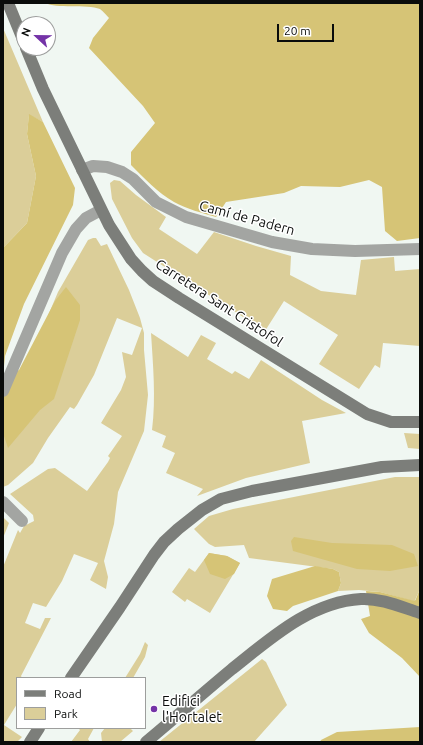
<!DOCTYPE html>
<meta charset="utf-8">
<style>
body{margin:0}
#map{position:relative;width:423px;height:745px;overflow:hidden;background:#f0f7f2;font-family:Ubuntu,sans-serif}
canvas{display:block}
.frame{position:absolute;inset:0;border:4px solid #0a0c0b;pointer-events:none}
.legend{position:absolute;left:16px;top:677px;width:130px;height:52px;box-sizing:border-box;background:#fff;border:1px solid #9d9e9d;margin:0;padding:5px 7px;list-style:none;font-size:12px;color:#0a0c0b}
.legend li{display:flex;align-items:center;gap:8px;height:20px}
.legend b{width:20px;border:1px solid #9d9e9d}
.north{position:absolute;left:16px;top:16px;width:40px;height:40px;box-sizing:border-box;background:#fff;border:1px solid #9d9e9d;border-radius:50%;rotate:292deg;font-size:11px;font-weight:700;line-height:16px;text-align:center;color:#0a0c0b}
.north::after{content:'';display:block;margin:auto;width:14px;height:18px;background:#7433a7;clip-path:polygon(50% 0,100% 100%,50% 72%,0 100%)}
.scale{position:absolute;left:277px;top:24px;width:57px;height:18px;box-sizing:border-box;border:2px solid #0a0c0b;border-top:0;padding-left:5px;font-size:12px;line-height:14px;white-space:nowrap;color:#0a0c0b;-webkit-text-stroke:3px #fff;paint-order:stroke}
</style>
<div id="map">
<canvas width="423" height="745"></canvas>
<div class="frame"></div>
<ul class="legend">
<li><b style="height:5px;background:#7c7e7a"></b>Road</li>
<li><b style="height:11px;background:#dbce99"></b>Park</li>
</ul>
<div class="north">N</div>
<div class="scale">20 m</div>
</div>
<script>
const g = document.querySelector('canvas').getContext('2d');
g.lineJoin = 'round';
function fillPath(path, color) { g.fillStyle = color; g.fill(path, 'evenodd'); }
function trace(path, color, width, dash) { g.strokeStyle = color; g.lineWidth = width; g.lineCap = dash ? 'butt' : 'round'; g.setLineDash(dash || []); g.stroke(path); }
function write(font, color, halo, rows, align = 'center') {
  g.font = font + ' Ubuntu,sans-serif'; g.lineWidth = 3; g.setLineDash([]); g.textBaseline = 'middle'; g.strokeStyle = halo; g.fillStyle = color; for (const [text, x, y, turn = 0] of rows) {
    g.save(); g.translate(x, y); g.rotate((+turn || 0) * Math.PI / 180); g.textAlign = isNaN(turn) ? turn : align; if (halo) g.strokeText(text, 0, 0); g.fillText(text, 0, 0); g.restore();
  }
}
fillPath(new Path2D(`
 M 3,28 L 43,122 L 29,115 L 27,134 L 36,176 L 27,223 L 3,248 Z
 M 114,180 L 120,181 L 136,195 L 166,217 L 159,229 L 197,254 L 214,232 L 256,246 L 291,256 L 290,275 L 321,291 L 356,295 L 361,260 L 394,257 L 395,271 L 420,269 L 420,346 L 383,343 L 380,368 L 375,365 L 359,389 L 319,364 L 338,335 L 284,301 L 265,331 L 143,253 L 132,238 L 112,199 L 110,183 Z
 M 93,238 L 96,238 L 101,246 L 107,244 L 129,290 L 140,318 L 144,333 L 144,350 L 148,395 L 144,431 L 118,492 L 114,524 L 104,561 L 108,577 L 106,589 L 90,580 L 98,563 L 74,554 L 62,581 L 46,607 L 33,603 L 25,623 L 40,629 L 45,618 L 51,618 L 21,676 L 22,678 L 17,678 L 17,704 L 4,725 L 22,737 L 17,742 L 3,742 L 3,567 L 18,530 L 20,533 L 24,526 L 34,521 L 33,515 L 10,494 L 48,469 L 55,468 L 87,491 L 108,462 L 110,458 L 108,456 L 122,436 L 101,423 L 121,390 L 126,377 L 122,352 L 132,355 L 142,328 L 117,318 L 94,375 L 77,405 L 74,409 L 70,407 L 48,438 L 33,463 L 8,485 L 3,487 L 3,422 L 58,292 L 88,240 Z
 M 151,333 L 188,357 L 201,335 L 216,343 L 207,359 L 232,374 L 235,371 L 249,379 L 261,360 L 322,400 L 346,413 L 302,421 L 310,463 L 246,478 L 197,496 L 203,489 L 166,473 L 175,453 L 162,447 L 166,436 L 152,430 C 156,398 153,365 151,333 Z
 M 404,433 L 420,434 L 420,449 L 408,448 Z
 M 395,477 L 420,477 L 420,589 L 415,600 L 420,603 L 380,592 L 359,590 L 338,591 L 341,583 L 339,572 L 333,569 L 249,558 L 244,545 L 215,547 L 209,544 L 194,529 L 209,516 L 233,509 Z
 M 3,517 L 9,523 L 3,538 Z
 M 209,553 L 227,556 L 240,563 L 210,613 L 187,599 L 185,602 L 172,592 L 189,568 L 195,572 Z
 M 145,642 L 148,645 L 145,657 L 133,678 L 125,678 L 140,654 Z
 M 262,659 L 266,662 L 287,705 L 254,742 L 159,742 Z
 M 78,728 L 94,728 L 88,739 L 90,742 L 71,742 L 80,730 Z
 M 105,728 L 130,728 L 133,731 L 120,742 L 102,742 L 101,733 Z`), '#dbce99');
fillPath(new Path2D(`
 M 46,3 L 420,3 L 420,238 L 397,241 L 385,231 L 382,187 L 369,180 L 340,187 L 301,186 L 284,193 L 226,202 L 216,217 C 202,213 187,209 174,202 C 158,193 144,178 131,165 L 131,152 L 155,123 L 143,106 L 89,48 L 93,38 L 109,18 C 107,16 103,11 100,9 C 87,4 55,9 46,3 Z
 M 29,114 L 43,122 L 75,188 L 73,205 L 24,304 L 5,356 L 3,377 L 19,370 L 55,301 L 66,287 L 80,305 L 80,320 L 54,399 L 40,410 L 8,448 L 3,433 L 3,248 L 27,223 L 36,176 L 27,134 Z
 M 294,537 L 332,543 L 392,545 L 414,554 L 418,566 L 390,571 L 357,569 L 293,551 L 291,541 Z
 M 209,553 L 227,556 L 240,563 L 234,574 L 225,579 L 210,574 L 204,560 Z
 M 315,566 L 333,569 L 339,572 L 341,583 L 338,591 L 293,606 L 287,611 L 273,609 L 267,596 L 272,579 Z
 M 420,589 L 420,677 L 402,658 L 369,633 L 361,619 L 370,616 L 366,591 L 380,592 L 415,601 Z
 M 420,727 L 420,742 L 320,742 L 321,740 L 337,732 Z`), '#d6c476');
trace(new Path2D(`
 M 82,170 L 93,166 L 107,167 L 122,172 L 133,179 L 156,202 L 186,217 L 272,242 L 312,249 L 355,251 L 420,249
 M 3,391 L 62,253 L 76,229 L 86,218 L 101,210
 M 3,502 L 22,521`), '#a3a5a2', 12);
trace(new Path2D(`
 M 8,3 L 24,42
 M 26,48 L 43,89 L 109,225 L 131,259 L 142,271 L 153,281 L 179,298 L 367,414 L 391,422 L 420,422
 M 71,678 L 120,607 L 154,555 L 164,542 L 178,529 L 202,510 L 221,499 L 252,491 L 382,467 L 420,465
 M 30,742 L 39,728
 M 146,742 C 175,718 203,693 232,669 C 270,639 310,602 361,599 C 381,598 401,607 420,613`), '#7c7e7a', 12);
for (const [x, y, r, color] of [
 [154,709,4,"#7433a7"]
]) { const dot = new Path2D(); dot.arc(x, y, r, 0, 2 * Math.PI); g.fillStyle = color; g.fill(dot); trace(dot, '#fff', 1.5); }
write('14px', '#0a0c0b', '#fff', [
 ["Camí de Padern",247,218,15],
 ["Carretera Sant Cristofol",219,303,33]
]);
write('14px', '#0a0c0b', '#fff', [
 ["Edifici",162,701],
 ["l'Hortalet",162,717]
], 'left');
</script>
